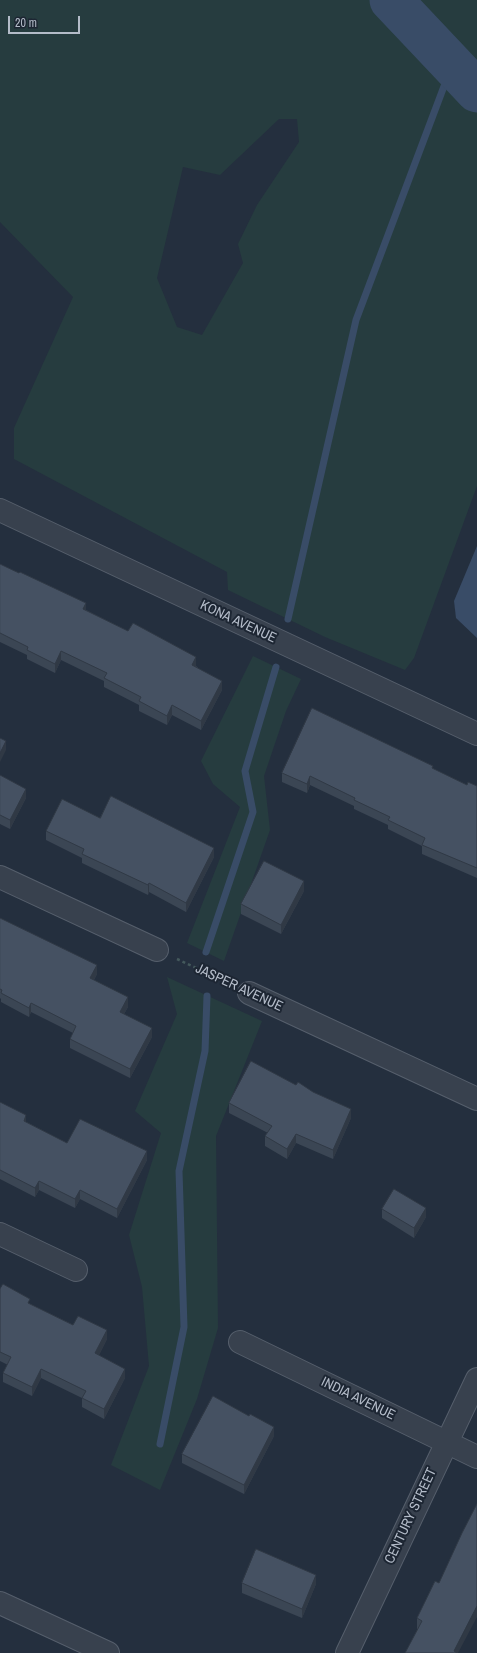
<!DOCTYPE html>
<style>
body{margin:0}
#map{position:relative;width:477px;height:1653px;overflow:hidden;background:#242f3e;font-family:"Archivo Narrow",sans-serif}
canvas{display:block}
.scale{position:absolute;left:8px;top:16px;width:72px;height:18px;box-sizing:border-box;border:2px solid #b4bcc9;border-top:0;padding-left:5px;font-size:12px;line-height:14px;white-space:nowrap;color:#b4bcc9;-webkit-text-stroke:3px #1d2633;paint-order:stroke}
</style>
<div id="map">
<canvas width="477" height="1653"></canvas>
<div class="scale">20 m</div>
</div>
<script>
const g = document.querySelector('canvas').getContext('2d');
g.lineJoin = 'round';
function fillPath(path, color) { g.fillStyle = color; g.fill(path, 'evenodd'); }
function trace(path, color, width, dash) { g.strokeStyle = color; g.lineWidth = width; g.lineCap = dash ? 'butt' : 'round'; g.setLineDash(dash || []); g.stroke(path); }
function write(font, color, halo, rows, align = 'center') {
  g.font = font + ' "Archivo Narrow",sans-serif'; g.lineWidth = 4; g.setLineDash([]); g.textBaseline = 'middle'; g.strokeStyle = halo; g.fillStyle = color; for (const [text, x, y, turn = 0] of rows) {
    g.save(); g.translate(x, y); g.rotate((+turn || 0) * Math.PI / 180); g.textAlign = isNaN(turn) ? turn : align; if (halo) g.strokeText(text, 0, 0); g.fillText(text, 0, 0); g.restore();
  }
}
fillPath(new Path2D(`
 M 0,0 L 477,0 L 477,486 L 414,658 L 405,670 L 325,637 L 228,590 L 227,572 L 14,459 L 14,428 L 73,297 L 0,222 ZM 279,119 L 297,119 L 299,142 L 257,205 L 238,244 L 243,263 L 202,335 L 177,327 L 157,278 L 183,167 L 220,175 Z
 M 253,656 L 301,679 L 286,711 L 264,776 L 270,830 L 224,961 L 187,943 L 240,807 L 213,784 L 201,761 Z
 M 167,977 L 262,1021 L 216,1136 L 218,1328 L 197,1399 L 160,1490 L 111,1465 L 149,1366 L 142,1287 L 129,1235 L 161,1133 L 135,1111 L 177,1014 Z`), '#263c3f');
fillPath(new Path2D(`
 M 477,546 L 477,638 L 456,618 L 454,601 Z`), '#394c67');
trace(new Path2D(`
 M 288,619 L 356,320 L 452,65
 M 206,952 L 253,812 L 245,771 L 276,667
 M 160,1444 L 184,1327 L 179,1171 L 205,1051 L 207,996`), '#394c67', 7);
trace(new Path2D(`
 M 391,0 L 477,91`), '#394c67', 43);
const minor = new Path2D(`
 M 0,510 L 477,734
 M 0,877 L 157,950
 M 249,993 L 477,1099
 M 0,1234 L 76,1270
 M 240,1342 L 477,1457
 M 0,1603 L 108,1653
 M 347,1653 L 477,1379`);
trace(minor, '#565f6c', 24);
trace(new Path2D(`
 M 177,959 L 229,983`), '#44595c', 2.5, [3, 3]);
trace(minor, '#38414e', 22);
fillPath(new Path2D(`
 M 0,564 L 86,610 L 196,666 L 222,690 L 201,730 L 172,715 L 167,725 L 139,711 L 139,705 L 104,687 L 104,681 L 61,660 L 55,673 L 27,659 L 27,655 L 0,642 Z
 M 433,769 L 467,785 L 477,786 L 477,878 L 422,854 L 422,846 L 388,829 L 388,825 L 354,809 L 354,806 L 310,785 L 307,793 L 282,782 L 282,773 Z
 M 0,775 L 26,798 L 10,829 L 0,824 Z
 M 100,818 L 214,857 L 186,912 L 149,892 L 148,895 L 82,863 L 82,858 L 46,840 L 46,831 Z
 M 304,891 L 281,934 L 241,914 L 241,904 Z
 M 0,918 L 97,974 L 94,980 L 128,1007 L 124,1014 L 152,1037 L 130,1078 L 70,1048 L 70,1039 L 73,1033 L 31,1012 L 29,1017 L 1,1002 L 1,999 L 0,998 Z
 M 0,1102 L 26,1122 L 67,1143 L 147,1160 L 117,1218 L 80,1199 L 75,1208 L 39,1190 L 35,1197 L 0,1179 Z
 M 229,1103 L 351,1118 L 333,1159 L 296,1143 L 287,1159 L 265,1146 L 265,1136 L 268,1133 L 229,1113 Z
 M 382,1209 L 426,1217 L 414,1238 L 382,1218 Z
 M 0,1289 L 73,1325 L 107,1339 L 99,1355 L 125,1378 L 104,1419 L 82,1407 L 82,1398 L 41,1378 L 32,1396 L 3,1382 L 3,1373 L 8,1365 L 0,1361 Z
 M 274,1436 L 244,1494 L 182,1463 L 182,1454 Z
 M 242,1583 L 316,1584 L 302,1618 L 242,1593 Z
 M 439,1583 L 477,1617 L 418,1629 L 417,1629 L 417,1618 Z`), '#3b4654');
fillPath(new Path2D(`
 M 86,603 L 86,612 L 83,609 Z
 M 61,651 L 61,660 L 55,673 L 55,664 Z
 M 196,657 L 196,666 L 192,674 L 192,665 Z
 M 222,681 L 222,690 L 201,730 L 201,721 Z
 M 172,705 L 172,715 L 167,725 L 167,716 Z
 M 6,741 L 6,750 L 0,762 L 0,753 Z
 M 310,776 L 310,785 L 307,793 L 307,784 Z
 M 26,789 L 26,798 L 10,829 L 10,820 Z
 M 214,848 L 214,857 L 186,912 L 186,903 Z
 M 304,881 L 304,891 L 281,934 L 281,925 Z
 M 149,883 L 149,892 L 148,895 L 148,885 Z
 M 97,965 L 97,974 L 90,987 L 90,978 Z
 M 128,997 L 128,1007 L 120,1021 L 120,1012 Z
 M 31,1003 L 31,1012 L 29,1017 L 29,1008 Z
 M 152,1028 L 152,1037 L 130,1078 L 130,1069 Z
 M 351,1109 L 351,1118 L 333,1159 L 333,1150 Z
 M 26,1115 L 26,1124 L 24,1121 Z
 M 296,1134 L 296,1143 L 287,1159 L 287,1149 Z
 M 147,1151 L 147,1160 L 117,1218 L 117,1209 Z
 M 39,1181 L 39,1190 L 35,1197 L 35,1188 Z
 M 80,1190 L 80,1199 L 75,1208 L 75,1199 Z
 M 426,1208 L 426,1217 L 414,1238 L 414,1228 Z
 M 107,1330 L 107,1339 L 95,1363 L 95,1353 Z
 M 41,1369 L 41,1378 L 32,1396 L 32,1387 Z
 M 125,1369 L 125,1378 L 104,1419 L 104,1409 Z
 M 274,1427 L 274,1436 L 244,1494 L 244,1485 Z
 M 316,1575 L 316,1584 L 302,1618 L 302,1609 Z
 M 477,1606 L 477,1617 L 458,1653 L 454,1653 L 454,1651 Z`), '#303945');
const building = new Path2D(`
 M 0,564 L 19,573 L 20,572 L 86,603 L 83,609 L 128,631 L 133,623 L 196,657 L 192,665 L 222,681 L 201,721 L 172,705 L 167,716 L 139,701 L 141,697 L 104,678 L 107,673 L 61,651 L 55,664 L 27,650 L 28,647 L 0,633 Z
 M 312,708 L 433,766 L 432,768 L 467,785 L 468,782 L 477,786 L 477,868 L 422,845 L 425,838 L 388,820 L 390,817 L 354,800 L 355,798 L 310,776 L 307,784 L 282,773 Z
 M 0,738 L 6,741 L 0,753 Z
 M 0,775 L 26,789 L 10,820 L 0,815 Z
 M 111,796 L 214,848 L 186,903 L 149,883 L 148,885 L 82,854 L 84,849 L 46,831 L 62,799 L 100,818 Z
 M 264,861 L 304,881 L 281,925 L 241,904 Z
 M 0,918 L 97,965 L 90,978 L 128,997 L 120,1012 L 152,1028 L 130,1069 L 70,1039 L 76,1026 L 31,1003 L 29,1008 L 1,993 L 2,990 L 0,989 Z
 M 251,1061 L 296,1085 L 298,1082 L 313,1092 L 351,1109 L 333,1150 L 296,1134 L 287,1149 L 265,1136 L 272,1126 L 229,1103 Z
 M 0,1102 L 26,1115 L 24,1121 L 67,1143 L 80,1119 L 147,1151 L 117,1209 L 80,1190 L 75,1199 L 39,1181 L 35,1188 L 0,1170 Z
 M 394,1189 L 426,1208 L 414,1228 L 382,1209 Z
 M 3,1284 L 30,1299 L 28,1303 L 73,1325 L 78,1316 L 107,1330 L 95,1353 L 125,1369 L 104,1409 L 82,1398 L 86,1391 L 41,1369 L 32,1387 L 3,1373 L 11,1357 L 0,1352 L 0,1289 Z
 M 213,1396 L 249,1416 L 250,1414 L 274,1427 L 244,1485 L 182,1454 Z
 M 477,1504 L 477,1606 L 454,1651 L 457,1653 L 405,1653 L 422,1621 L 417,1618 L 435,1581 L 439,1583 L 462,1533 Z
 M 256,1549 L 316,1575 L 302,1609 L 242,1583 Z`);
fillPath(building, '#455162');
trace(building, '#303945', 1);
write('14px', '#b4bcc9', '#1d2633', [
 ["KONA AVENUE",238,622,25],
 ["JASPER AVENUE",239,988,25],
 ["INDIA AVENUE",358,1399,26],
 ["CENTURY STREET",411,1516,-65]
]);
</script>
